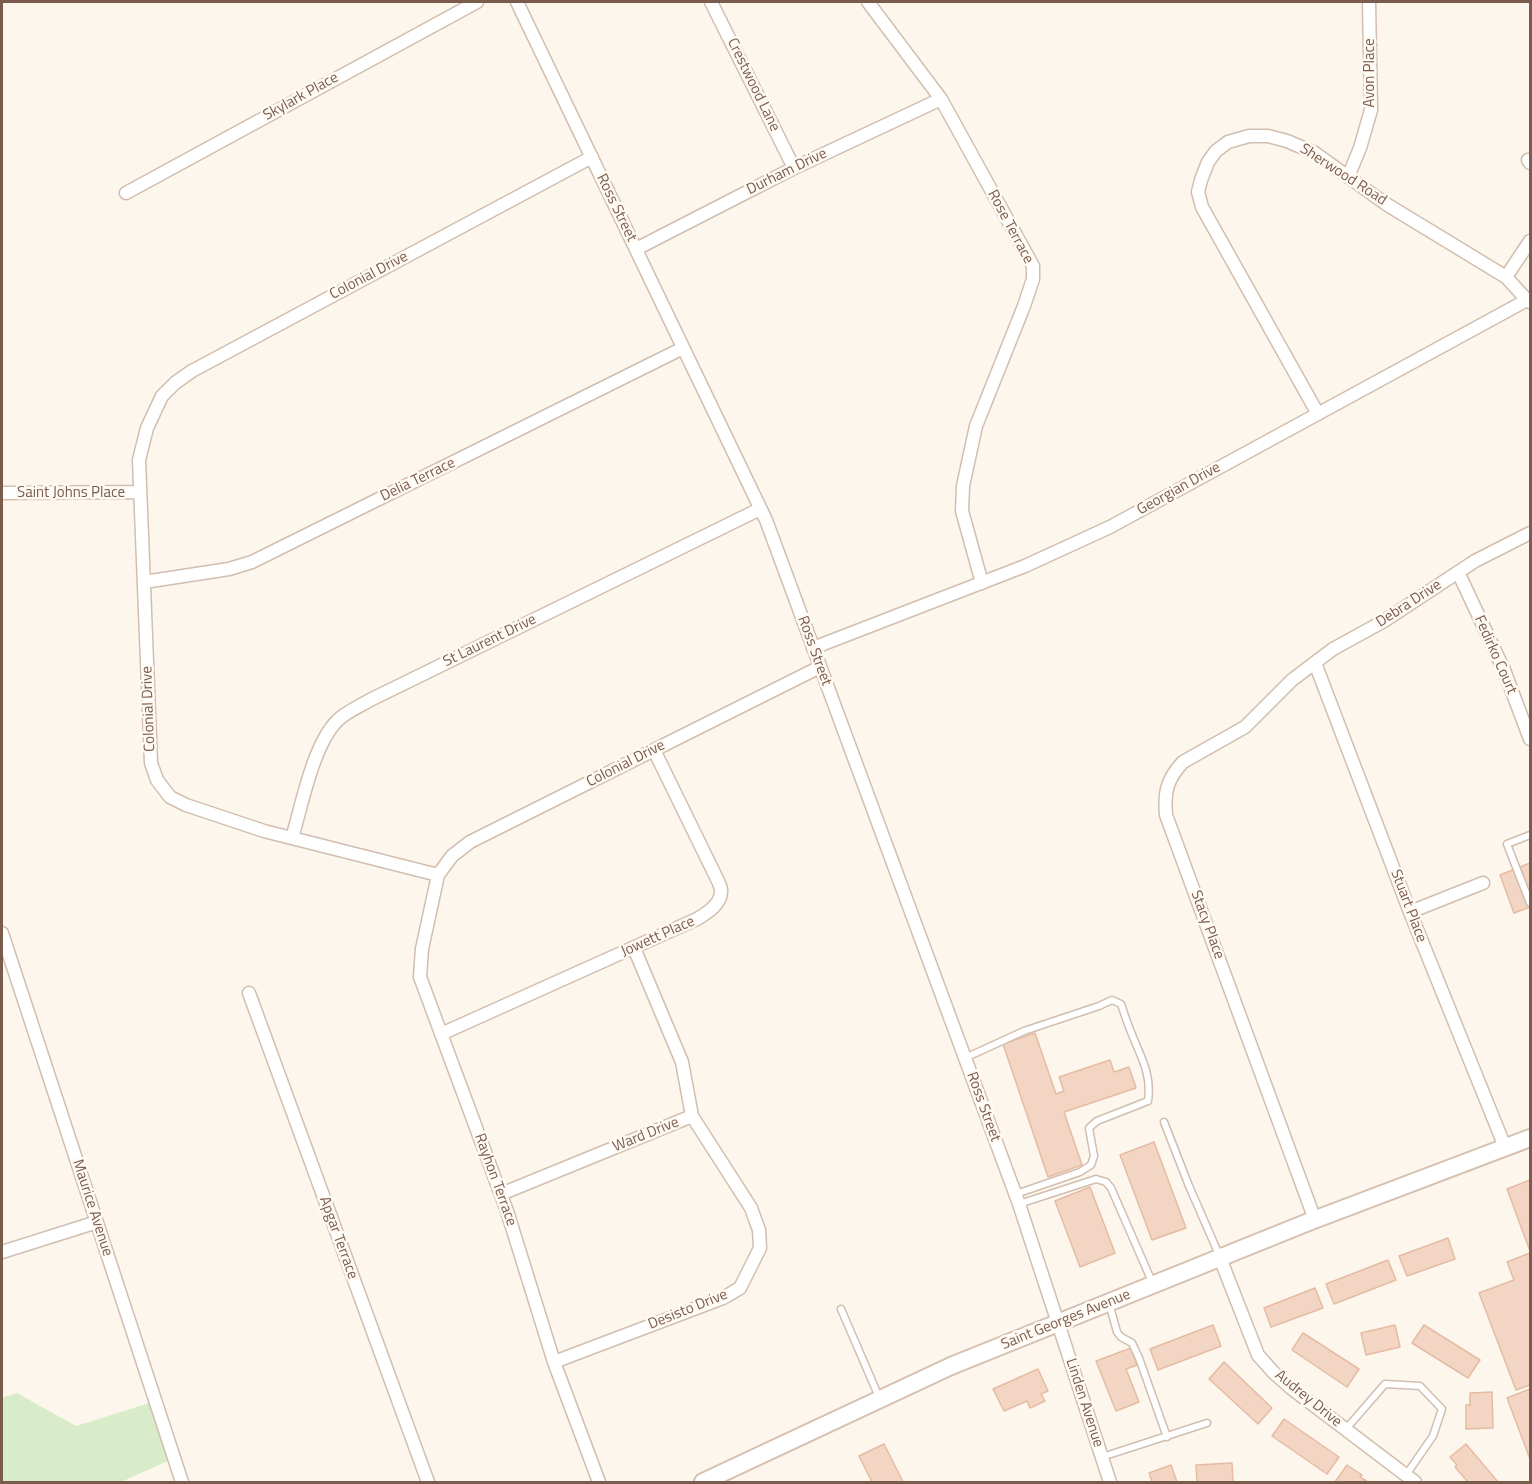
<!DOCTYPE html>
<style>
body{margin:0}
#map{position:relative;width:1532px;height:1484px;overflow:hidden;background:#fdf6ec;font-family:"Titillium Web",sans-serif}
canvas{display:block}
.frame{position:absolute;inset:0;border:3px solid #7a5c4d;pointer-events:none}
</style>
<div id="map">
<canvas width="1532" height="1484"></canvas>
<div class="frame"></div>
</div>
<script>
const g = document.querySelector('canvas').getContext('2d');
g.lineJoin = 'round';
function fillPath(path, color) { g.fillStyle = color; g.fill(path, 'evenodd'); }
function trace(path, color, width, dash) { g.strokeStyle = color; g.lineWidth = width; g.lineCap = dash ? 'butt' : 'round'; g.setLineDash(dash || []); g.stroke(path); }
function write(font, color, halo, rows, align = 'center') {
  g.font = font + ' "Titillium Web",sans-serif'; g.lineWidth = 5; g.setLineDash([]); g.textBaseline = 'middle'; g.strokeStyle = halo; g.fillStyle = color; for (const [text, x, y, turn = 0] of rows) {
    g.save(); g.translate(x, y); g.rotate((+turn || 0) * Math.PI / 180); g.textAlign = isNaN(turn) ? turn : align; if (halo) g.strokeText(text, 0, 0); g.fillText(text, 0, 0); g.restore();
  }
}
fillPath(new Path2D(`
 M 17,1393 L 76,1426 L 153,1402 L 170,1460 L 121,1482 L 2,1482 L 2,1398 Z`), '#d8ecc9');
const building = new Path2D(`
 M 1530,863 L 1530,907 L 1514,913 L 1500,875 Z
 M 1035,1033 L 1056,1094 L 1064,1091 L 1059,1077 L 1110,1060 L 1114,1072 L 1129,1067 L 1136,1088 L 1064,1112 L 1082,1165 L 1048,1177 L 1003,1044 Z
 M 1154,1142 L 1186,1228 L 1152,1240 L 1120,1155 Z
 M 1530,1180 L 1530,1251 L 1507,1189 Z
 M 1090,1187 L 1115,1253 L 1080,1267 L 1055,1201 Z
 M 1448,1238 L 1455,1259 L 1407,1276 L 1399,1256 Z
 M 1530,1253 L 1530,1385 L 1516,1390 L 1479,1293 L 1514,1280 L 1507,1262 Z
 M 1388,1260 L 1396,1280 L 1334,1304 L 1326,1284 Z
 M 1315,1288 L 1323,1308 L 1271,1327 L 1264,1308 Z
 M 1213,1325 L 1221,1346 L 1158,1370 L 1150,1349 Z
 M 1395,1325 L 1400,1347 L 1366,1355 L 1361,1333 Z
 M 1424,1325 L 1480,1360 L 1468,1378 L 1412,1343 Z
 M 1303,1333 L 1359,1369 L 1347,1387 L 1292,1350 Z
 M 1131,1348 L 1137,1365 L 1126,1369 L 1139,1402 L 1116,1411 L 1096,1361 Z
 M 1224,1362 L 1272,1408 L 1258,1424 L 1209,1379 Z
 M 1038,1369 L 1048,1391 L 1041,1394 L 1045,1401 L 1030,1408 L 1027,1401 L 1004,1411 L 993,1389 Z
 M 1530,1389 L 1530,1459 L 1507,1398 Z
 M 1492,1392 L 1493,1428 L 1466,1429 L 1466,1405 L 1470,1405 L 1470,1393 Z
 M 1284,1419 L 1339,1457 L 1327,1474 L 1272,1436 Z
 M 884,1444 L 903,1482 L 872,1482 L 859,1456 Z
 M 1466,1444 L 1498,1482 L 1468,1482 L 1455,1467 L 1457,1465 L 1450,1457 Z
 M 1232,1463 L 1233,1482 L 1197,1482 L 1196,1465 Z
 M 1171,1465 L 1177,1482 L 1152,1482 L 1149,1473 Z
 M 1347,1465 L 1362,1475 L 1360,1477 L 1368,1482 L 1335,1482 Z`);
fillPath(building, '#f3d5c3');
trace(building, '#e6bba3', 1.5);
const service = new Path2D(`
 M 1530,835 L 1507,844 L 1530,903
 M 965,1058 L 1024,1031 L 1099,1006 L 1112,1000 L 1121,1004 C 1124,1013 1127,1023 1131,1032 C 1140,1056 1152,1073 1148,1101 L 1097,1121 L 1089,1128 L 1094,1156 L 1091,1165 L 1080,1172 L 1016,1194
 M 1164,1122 L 1189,1186 L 1220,1257
 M 1019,1204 L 1096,1179 L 1106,1182 L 1111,1188 L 1153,1284
 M 1109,1303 L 1117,1332 L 1121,1337 L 1132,1343 L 1139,1358 L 1167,1437
 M 841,1309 L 879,1397
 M 1346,1429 L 1385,1384 L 1420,1386 L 1442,1409 L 1433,1436 L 1406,1475
 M 1102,1457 L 1207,1423`);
const minor = new Path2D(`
 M 517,2 L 766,520 L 1019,1204 L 1110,1482
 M 711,2 L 794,168
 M 868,2 L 941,99 L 1033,266 L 1033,279 L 1024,306 L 976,426 L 963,486 L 962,511 L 982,583
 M 1528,160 L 1530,163
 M 1348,177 L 1360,148 L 1371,110 L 1369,2
 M 126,193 L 477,2
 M 636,249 L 794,168 L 941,99
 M 1506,277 L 1530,241
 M 1318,414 L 1202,207 L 1198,192 L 1201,180 L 1208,162 L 1216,151 L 1228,142 L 1249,136 L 1268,136 L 1287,141 L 1315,153 L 1386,204 L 1506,277 L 1527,300
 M 2,493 L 140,492
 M 1458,572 L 1504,670 L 1530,739
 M 144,582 L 229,569 L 252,562 L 683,348
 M 813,648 L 1025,566 L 1110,527 L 1527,300 L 1530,302
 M 1315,663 L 1410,912 L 1505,1147
 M 292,838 C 302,805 313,744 338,720 C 346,712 360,706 370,700 L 760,509
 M 438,875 L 264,831 L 186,805 L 170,797 L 157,780 L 151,763 L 139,460 L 147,428 L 162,396 L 175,383 L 192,371 L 592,157
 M 1410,912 L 1483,883
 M 2,933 L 182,1482
 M 249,993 L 428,1482
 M 441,1034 L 697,919 C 707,913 722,904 721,890 C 721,887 719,884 718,881 L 654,750
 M 501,1194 L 692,1116
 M 1315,1220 L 1166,815 C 1164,792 1167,779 1183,762 L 1245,727 L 1292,680 L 1333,649 L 1384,621 L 1475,561 L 1530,533
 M 2,1252 L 97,1222
 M 1220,1258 L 1258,1355 L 1274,1373 L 1291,1388 L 1415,1482
 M 554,1362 L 723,1298 L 740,1288 L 760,1248 L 759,1230 L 751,1208 L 692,1116 L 682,1062 L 634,948
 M 599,1482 L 554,1362 L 507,1211 L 420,977 L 422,949 L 438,875 L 452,856 L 470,842 L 820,667`);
const secondary = new Path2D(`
 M 703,1482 L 951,1366 L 1311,1221 L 1530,1138`);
trace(service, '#d1beb0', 9);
trace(minor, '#d1beb0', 15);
trace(secondary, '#d6c0b0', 20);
trace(service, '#fff', 6);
trace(minor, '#fff', 12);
trace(secondary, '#fff', 16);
write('15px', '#7a5c4d', '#fffaf3', [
 ["Avon Place",1370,73,-90],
 ["Crestwood Lane",753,85,64],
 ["Skylark Place",301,97,-29],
 ["Durham Drive",787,172,-26],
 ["Sherwood Road",1343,175,33],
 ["Ross Street",616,208,64],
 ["Rose Terrace",1010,227,62],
 ["Colonial Drive",369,276,-28],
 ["Delia Terrace",418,480,-26],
 ["Georgian Drive",1179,489,-29],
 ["Saint Johns Place",71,493],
 ["Debra Drive",1409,604,-33],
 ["St Laurent Drive",490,641,-26],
 ["Ross Street",814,651,70],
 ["Fedirko Court",1495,655,66],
 ["Colonial Drive",149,709,-92],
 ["Colonial Drive",626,764,-27],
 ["Stuart Place",1408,906,69],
 ["Stacy Place",1207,925,70],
 ["Jowett Place",658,937,-24],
 ["Ross Street",983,1107,70],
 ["Ward Drive",646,1135,-22],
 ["Rayhon Terrace",495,1180,70],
 ["Maurice Avenue",92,1208,72],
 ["Apgar Terrace",338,1238,70],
 ["Desisto Drive",688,1310,-22],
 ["Saint Georges Avenue",1066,1320,-22],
 ["Audrey Drive",1308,1399,39],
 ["Linden Avenue",1084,1403,72]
]);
</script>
